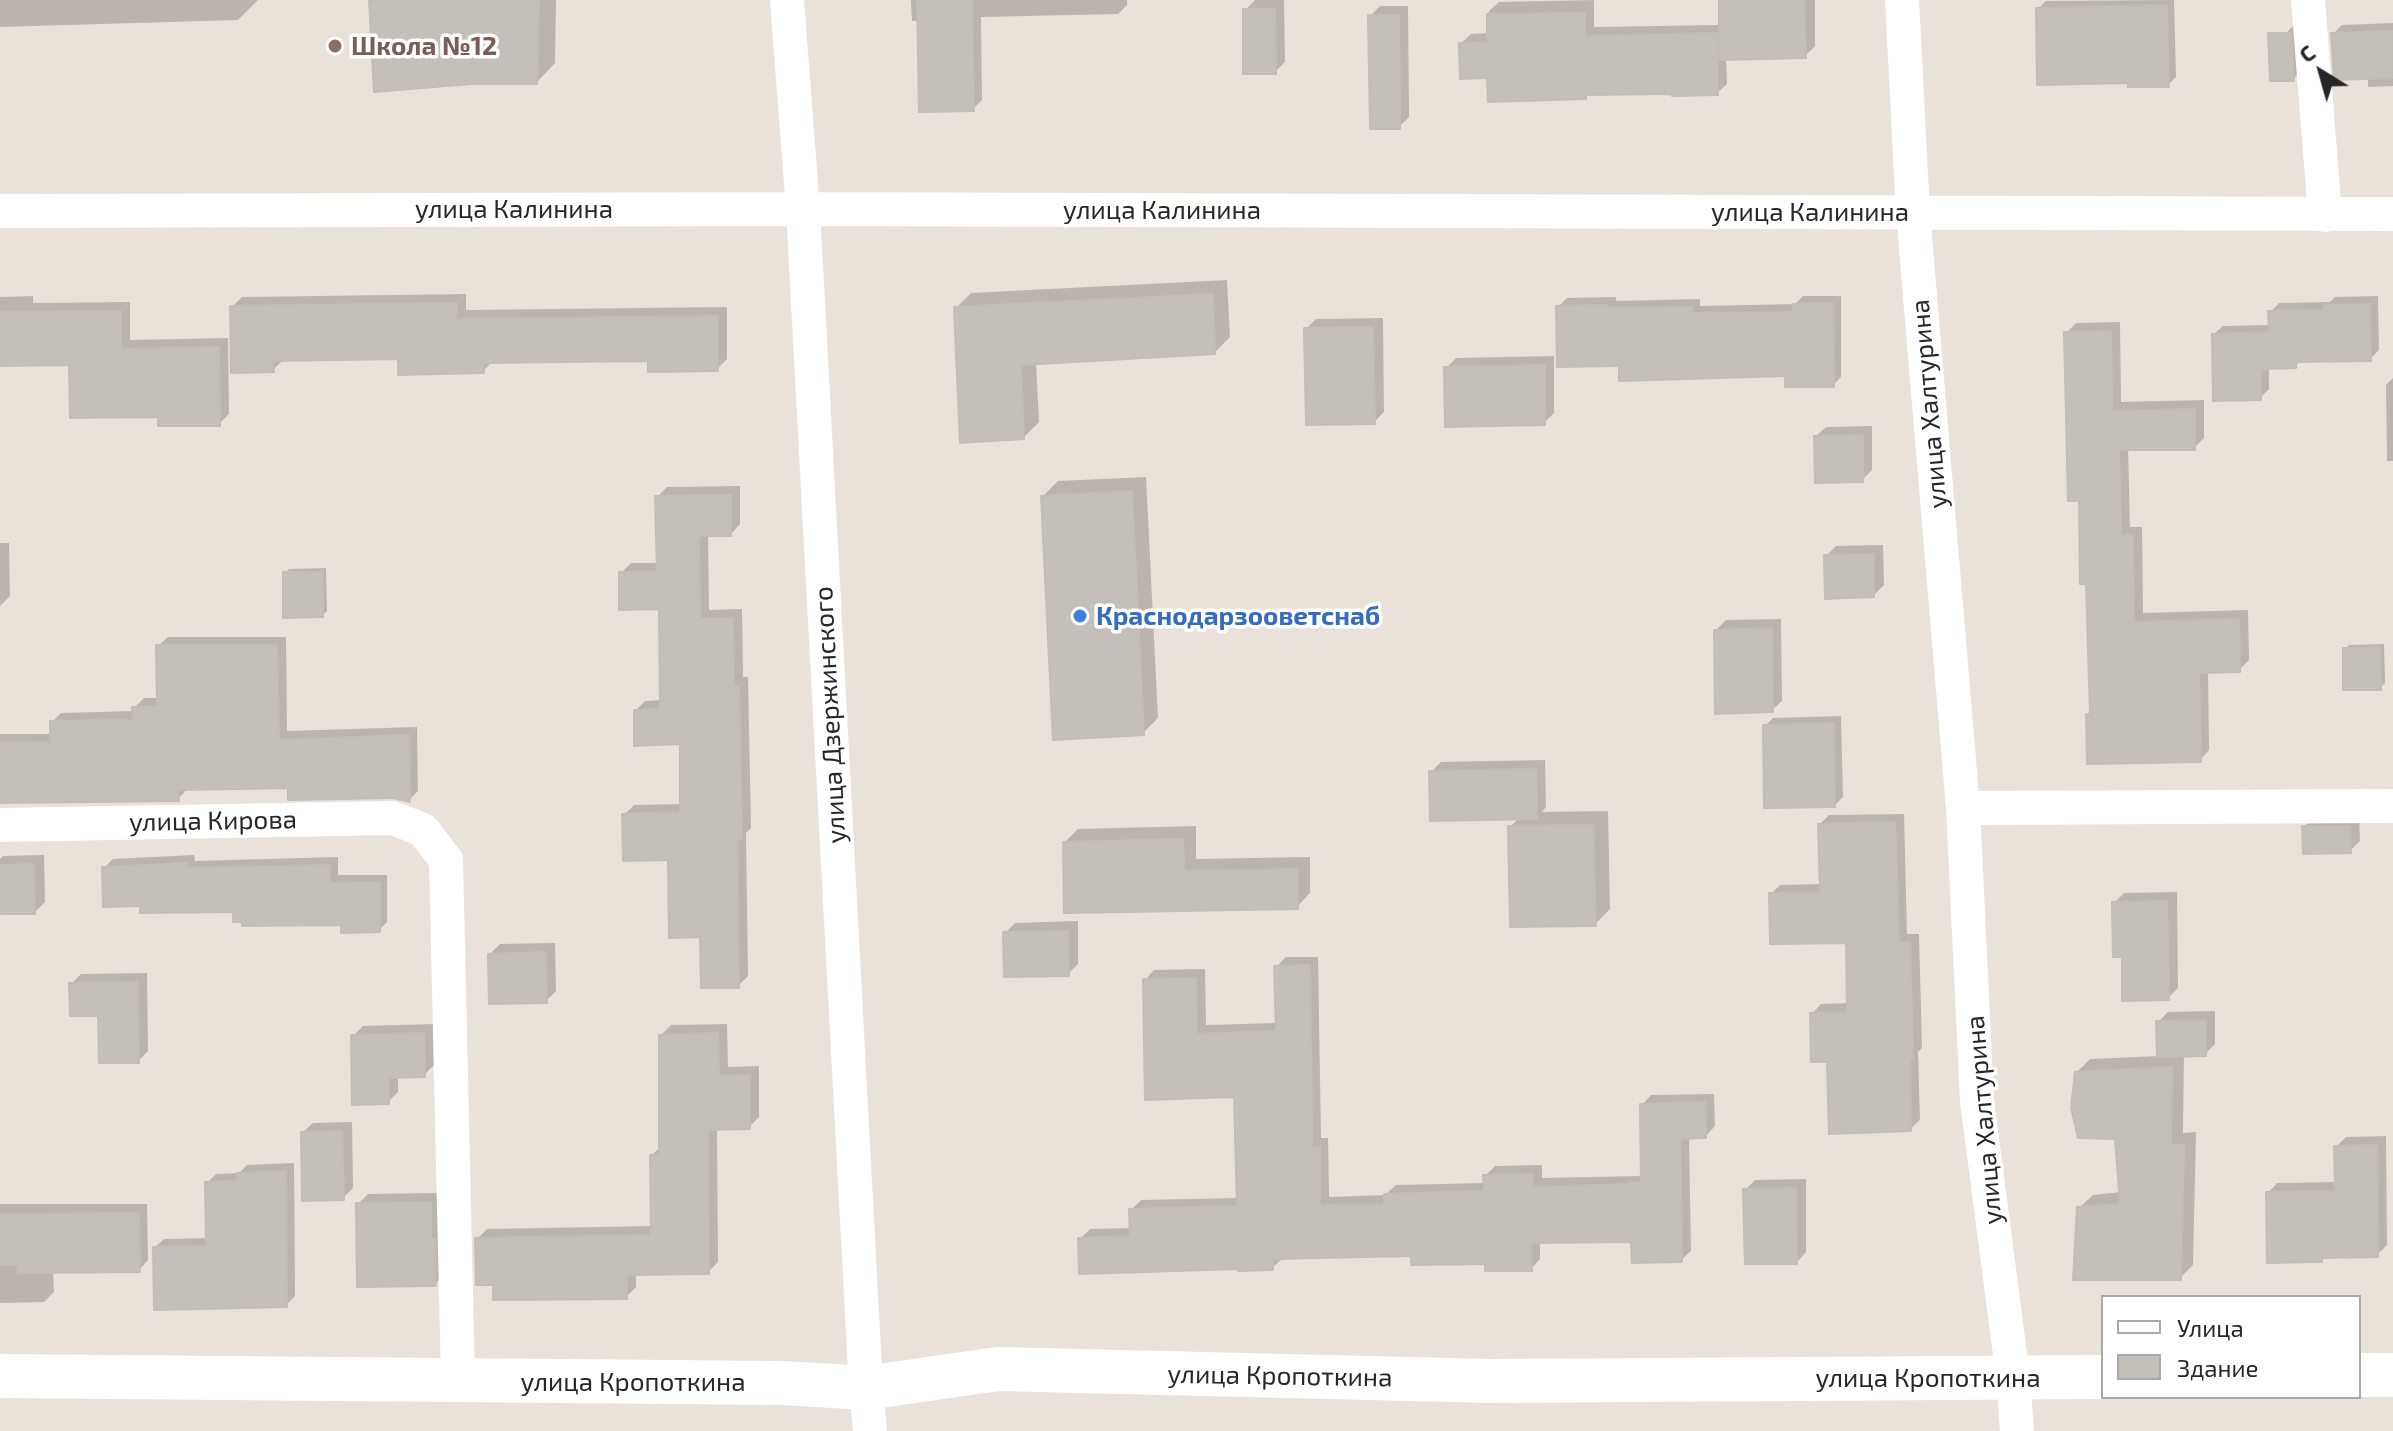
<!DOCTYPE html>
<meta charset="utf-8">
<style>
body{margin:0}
#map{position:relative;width:2393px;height:1431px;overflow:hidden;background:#e8e2da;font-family:"Exo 2",sans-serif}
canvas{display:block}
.legend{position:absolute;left:2101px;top:1295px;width:260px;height:104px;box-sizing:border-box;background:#fff;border:2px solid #a9a9a9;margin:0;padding:10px 14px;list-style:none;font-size:24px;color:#272727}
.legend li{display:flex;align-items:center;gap:16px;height:40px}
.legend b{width:40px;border:2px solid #a9a9a9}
.north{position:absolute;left:2281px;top:32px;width:80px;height:80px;-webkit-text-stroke:6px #fff;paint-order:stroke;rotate:323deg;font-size:22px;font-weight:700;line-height:32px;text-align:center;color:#272727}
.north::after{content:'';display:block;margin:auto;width:28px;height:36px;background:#272727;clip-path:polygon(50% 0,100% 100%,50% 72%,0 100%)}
</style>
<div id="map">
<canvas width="2393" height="1431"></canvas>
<ul class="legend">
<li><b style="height:10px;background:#fff"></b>Улица</li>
<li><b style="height:22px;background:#c3bfba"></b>Здание</li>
</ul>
<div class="north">С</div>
</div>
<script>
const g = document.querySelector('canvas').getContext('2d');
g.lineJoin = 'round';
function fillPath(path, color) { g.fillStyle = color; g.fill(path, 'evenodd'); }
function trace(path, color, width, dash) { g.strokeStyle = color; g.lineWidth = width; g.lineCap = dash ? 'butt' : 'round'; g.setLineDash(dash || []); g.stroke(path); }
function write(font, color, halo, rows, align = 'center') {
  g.font = font + ' "Exo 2",sans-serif'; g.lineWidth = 7; g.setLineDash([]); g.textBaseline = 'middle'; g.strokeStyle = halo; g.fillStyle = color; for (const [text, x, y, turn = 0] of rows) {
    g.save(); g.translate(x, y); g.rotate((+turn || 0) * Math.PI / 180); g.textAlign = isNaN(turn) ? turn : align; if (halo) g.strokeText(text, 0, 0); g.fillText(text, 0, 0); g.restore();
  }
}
fillPath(new Path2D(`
 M 0,0 L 258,0 L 238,20 L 0,27 Z
 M 371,0 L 556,0 L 555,63 L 537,82 Z
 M 911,0 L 1127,0 L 1127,5 L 1118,14 L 981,17 L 982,100 L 973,109 L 919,21 L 912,21 Z
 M 1255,0 L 1284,0 L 1285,62 L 1275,72 L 1245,10 Z
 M 1594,0 L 1594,27 L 1721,25 L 1721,0 L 1815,0 L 1815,46 L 1805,56 L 1726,58 L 1727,84 L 1717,93 L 1589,93 L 1585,97 L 1489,76 L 1461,43 L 1471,34 L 1489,33 L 1489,11 L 1499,2 Z
 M 2174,0 L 2176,77 L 2168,85 L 2130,81 L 2038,9 L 2046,1 Z
 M 1380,6 L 1408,6 L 1409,117 L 1399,127 L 1370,16 Z
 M 2393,23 L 2393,86 L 2368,87 L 2368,77 L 2333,34 L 2342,25 Z
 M 2294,25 L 2303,69 L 2293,79 L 2284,35 Z
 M 1227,280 L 1230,337 L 1215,352 L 1036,362 L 1039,422 L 1024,437 L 956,308 L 971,293 Z
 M 466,294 L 466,310 L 727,307 L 727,359 L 717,369 L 650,359 L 493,361 L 483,371 L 400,357 L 284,359 L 273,370 L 232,307 L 242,297 Z
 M 33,296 L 33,303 L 130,302 L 130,340 L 228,338 L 229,414 L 219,424 L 160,415 L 71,363 L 0,365 L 0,297 Z
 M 1803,296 L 1841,296 L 1841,377 L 1833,385 L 1786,374 L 1621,364 L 1558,307 L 1567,298 L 1616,297 L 1616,301 L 1700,299 L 1700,306 L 1795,304 Z
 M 2378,296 L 2379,350 L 2370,359 L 2302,360 L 2295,366 L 2269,367 L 2269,389 L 2260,398 L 2214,334 L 2223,326 L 2270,325 L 2270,312 L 2279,303 L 2330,302 L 2335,297 Z
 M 1383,318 L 1384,412 L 1374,422 L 1306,329 L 1316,319 Z
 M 2120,322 L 2121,402 L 2204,400 L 2204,438 L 2194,448 L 2128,448 L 2130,527 L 2142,527 L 2143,613 L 2248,610 L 2249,660 L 2239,670 L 2208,671 L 2209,750 L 2200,760 L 2088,715 L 2092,711 L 2088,582 L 2066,333 L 2076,323 Z
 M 1554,356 L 1554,413 L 1544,423 L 1446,368 L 1456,358 Z
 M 2393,378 L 2393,461 L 2387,461 L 2386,385 Z
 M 1872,426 L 1872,470 L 1862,480 L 1816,436 L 1826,427 Z
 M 1146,477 L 1158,718 L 1143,733 L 1043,496 L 1058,481 Z
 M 740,486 L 740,524 L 731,534 L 708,534 L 709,610 L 742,609 L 743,677 L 748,677 L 751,828 L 746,833 L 748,976 L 738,986 L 702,935 L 670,858 L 624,815 L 634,805 L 682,804 L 682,742 L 636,710 L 645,701 L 662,700 L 661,607 L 621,573 L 631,563 L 658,563 L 657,497 L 667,487 Z
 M 0,543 L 9,543 L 10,596 L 0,606 Z
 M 1883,545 L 1884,585 L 1874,595 L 1826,556 L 1836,546 Z
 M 326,568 L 327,611 L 322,616 L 285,573 L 289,569 Z
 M 1781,619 L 1782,701 L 1772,710 L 1716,630 L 1726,620 Z
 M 168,637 L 286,637 L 287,731 L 417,727 L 418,791 L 409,800 L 393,796 L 290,786 L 187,789 L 178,799 L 0,801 L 0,734 L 52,734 L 52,722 L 61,713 L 135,711 L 134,708 L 144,698 L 159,698 L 158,646 Z
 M 2384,644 L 2385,683 L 2380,688 L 2345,649 L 2349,645 Z
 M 1841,716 L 1843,797 L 1835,805 L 1765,726 L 1773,718 Z
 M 1545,760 L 1546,807 L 1542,812 L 1608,811 L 1610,909 L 1595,924 L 1510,827 L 1520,817 L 1431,772 L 1441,762 Z
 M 1904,814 L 1907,934 L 1919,934 L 1922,1048 L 1918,1052 L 1920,1120 L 1910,1129 L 1812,1014 L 1821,1004 L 1849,1003 L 1848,941 L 1771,894 L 1780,885 L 1822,884 L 1820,824 L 1829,815 Z
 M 2314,817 L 2359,817 L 2360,841 L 2350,851 L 2304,827 Z
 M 1196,826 L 1196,859 L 1310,857 L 1310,893 L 1297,907 L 1065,842 L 1078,829 Z
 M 44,855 L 45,902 L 35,912 L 0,912 L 0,859 L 3,856 Z
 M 194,855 L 195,861 L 338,857 L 338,875 L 387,875 L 387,922 L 379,930 L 343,923 L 235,910 L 142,904 L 104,868 L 113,859 Z
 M 2177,892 L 2178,988 L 2168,998 L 2124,955 L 2114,903 L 2124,893 Z
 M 1078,921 L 1078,964 L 1068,974 L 1005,933 L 1015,923 Z
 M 555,943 L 556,991 L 546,1001 L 490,954 L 500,944 Z
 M 1286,957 L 1318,957 L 1321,1138 L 1328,1138 L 1329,1197 L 1385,1195 L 1396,1185 L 1486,1183 L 1485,1176 L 1495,1166 L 1542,1165 L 1542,1178 L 1640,1176 L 1643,1173 L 1642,1105 L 1651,1095 L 1714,1094 L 1715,1126 L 1706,1136 L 1689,1136 L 1691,1251 L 1681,1260 L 1633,1240 L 1540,1241 L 1540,1259 L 1531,1269 L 1487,1261 L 1413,1254 L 1282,1259 L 1272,1268 L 1080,1239 L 1090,1229 L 1132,1228 L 1131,1210 L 1141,1200 L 1239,1198 L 1236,1095 L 1145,980 L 1154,970 L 1205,969 L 1206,1025 L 1277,1023 L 1276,967 Z
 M 147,973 L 148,1051 L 138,1061 L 100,1014 L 71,984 L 81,974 Z
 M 2215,1011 L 2215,1044 L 2205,1054 L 2184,1054 L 2183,1133 L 2196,1132 L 2193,1265 L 2180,1278 L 2079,1208 L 2093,1195 L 2121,1192 L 2117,1137 L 2077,1072 L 2090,1059 L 2159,1056 L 2158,1022 L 2168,1012 Z
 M 433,1024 L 434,1065 L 424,1075 L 398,1075 L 398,1092 L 388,1102 L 353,1036 L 363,1026 Z
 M 727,1024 L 728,1067 L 759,1066 L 759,1117 L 749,1127 L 717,1127 L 718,1262 L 708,1272 L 636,1273 L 636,1287 L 626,1297 L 495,1283 L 477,1239 L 487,1229 L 653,1226 L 652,1155 L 661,1146 L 661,1035 L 671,1025 Z
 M 352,1122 L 353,1188 L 343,1198 L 303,1132 L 313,1123 Z
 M 2386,1136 L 2387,1245 L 2377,1255 L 2325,1256 L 2321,1260 L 2268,1193 L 2277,1183 L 2337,1182 L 2336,1147 L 2346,1137 Z
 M 294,1163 L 295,1296 L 286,1305 L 155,1247 L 164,1239 L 208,1238 L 207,1183 L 216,1174 L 239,1173 L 247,1165 Z
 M 1806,1179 L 1806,1252 L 1797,1262 L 1745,1190 L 1755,1180 Z
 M 440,1193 L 445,1274 L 435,1284 L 358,1204 L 368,1194 Z
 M 0,1204 L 147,1204 L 148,1260 L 139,1270 L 53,1271 L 54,1292 L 44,1302 L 0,1303 Z`), '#0003');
const building = new Path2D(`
 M 369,0 L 539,0 L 537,84 L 471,84 L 374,92 Z
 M 917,0 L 972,0 L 974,111 L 919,112 Z
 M 1719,0 L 1804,0 L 1806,58 L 1719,60 Z
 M 2167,5 L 2169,87 L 2128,87 L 2128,83 L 2037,85 L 2036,8 Z
 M 1243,9 L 1275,9 L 1276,74 L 1243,74 Z
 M 1585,13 L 1585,36 L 1717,33 L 1718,95 L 1672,96 L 1671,94 L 1586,95 L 1586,99 L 1488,102 L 1487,78 L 1460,79 L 1459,43 L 1487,42 L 1487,14 Z
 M 1368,15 L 1399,15 L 1400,129 L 1370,129 Z
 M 2393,31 L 2393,78 L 2334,80 L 2331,33 Z
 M 2268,33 L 2291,33 L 2294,81 L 2270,81 Z
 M 1213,294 L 1215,354 L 1021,365 L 1024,439 L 960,443 L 954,307 Z
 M 457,303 L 457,319 L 718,316 L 718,371 L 648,372 L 648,361 L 483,363 L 484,373 L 398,375 L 398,359 L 273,361 L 274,372 L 231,373 L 230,306 Z
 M 1833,303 L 1834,387 L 1785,387 L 1785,376 L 1619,381 L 1619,366 L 1557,367 L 1556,306 L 1608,305 L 1608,308 L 1692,307 L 1692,313 L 1793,312 L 1793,304 Z
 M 2370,304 L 2371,361 L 2296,362 L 2296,368 L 2261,369 L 2261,400 L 2213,401 L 2212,334 L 2269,332 L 2268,311 L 2324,310 L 2324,305 Z
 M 121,311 L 121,349 L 219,347 L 220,426 L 158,426 L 158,417 L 70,418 L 69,365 L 0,366 L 0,312 Z
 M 1373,327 L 1375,424 L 1306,425 L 1304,328 Z
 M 2111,331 L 2112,411 L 2195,409 L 2195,450 L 2119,450 L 2121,536 L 2133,535 L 2134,622 L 2239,619 L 2240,672 L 2199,673 L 2201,762 L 2087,764 L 2086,714 L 2090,714 L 2086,584 L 2080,584 L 2079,501 L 2068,501 L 2064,332 Z
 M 1545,365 L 1545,425 L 1445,427 L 1444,367 Z
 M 1863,435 L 1863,482 L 1815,483 L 1814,436 Z
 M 1132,491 L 1144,735 L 1053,740 L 1041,496 Z
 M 731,495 L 731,536 L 699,536 L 700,618 L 733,618 L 734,686 L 739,686 L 742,839 L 737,839 L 739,988 L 701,988 L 700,937 L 669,938 L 668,860 L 623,861 L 622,814 L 680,812 L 680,744 L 634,746 L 634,710 L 660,709 L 659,609 L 619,610 L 619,572 L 657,572 L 655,496 Z
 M 1874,554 L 1874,597 L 1825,599 L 1824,555 Z
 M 283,572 L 322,572 L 323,617 L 283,618 Z
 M 1772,628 L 1773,712 L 1715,714 L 1714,630 Z
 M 156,645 L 277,645 L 279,740 L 409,735 L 410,802 L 393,798 L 288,800 L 288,788 L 178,790 L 179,801 L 0,803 L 0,743 L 50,742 L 50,721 L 133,720 L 132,707 L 157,706 Z
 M 2380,647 L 2381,690 L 2343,690 L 2343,648 Z
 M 1834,723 L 1835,807 L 1764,808 L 1763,725 Z
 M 1536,769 L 1537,819 L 1430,821 L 1429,771 Z
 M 1895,822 L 1899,942 L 1910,942 L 1913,1060 L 1910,1060 L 1911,1131 L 1829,1134 L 1827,1062 L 1811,1062 L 1810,1013 L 1847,1012 L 1846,943 L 1770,944 L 1769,893 L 1820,892 L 1818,824 Z
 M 1593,825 L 1596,926 L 1510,927 L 1508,826 Z
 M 2302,826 L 2350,826 L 2351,853 L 2303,854 Z
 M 1183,839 L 1184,871 L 1298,869 L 1298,909 L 1064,913 L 1063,842 Z
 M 187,863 L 187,868 L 330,865 L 330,883 L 380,882 L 380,932 L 341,933 L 341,925 L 242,926 L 242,922 L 233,922 L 233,912 L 140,913 L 140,906 L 103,907 L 102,867 Z
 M 34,864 L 35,914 L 0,914 L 0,865 Z
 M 2167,901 L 2169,1000 L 2122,1001 L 2122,957 L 2113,957 L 2112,902 Z
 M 1068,931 L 1069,976 L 1004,977 L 1003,932 Z
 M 546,952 L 547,1003 L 489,1004 L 488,954 Z
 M 1310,965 L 1312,1147 L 1320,1147 L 1320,1205 L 1384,1204 L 1384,1194 L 1484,1191 L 1483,1175 L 1533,1174 L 1533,1187 L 1630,1184 L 1630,1182 L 1641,1182 L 1640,1104 L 1705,1102 L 1706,1138 L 1680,1139 L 1682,1262 L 1632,1263 L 1631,1242 L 1531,1243 L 1532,1271 L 1485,1271 L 1485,1264 L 1411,1265 L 1411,1256 L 1273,1259 L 1273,1270 L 1238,1271 L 1238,1269 L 1079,1274 L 1078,1238 L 1130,1236 L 1129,1209 L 1237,1206 L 1234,1097 L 1145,1100 L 1143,979 L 1196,978 L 1197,1034 L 1276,1031 L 1274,966 Z
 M 138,982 L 139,1063 L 99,1063 L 98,1016 L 70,1016 L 69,983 Z
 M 2206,1020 L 2206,1056 L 2157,1057 L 2156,1021 Z
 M 424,1033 L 425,1077 L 389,1078 L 389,1104 L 352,1105 L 351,1035 Z
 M 718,1033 L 719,1076 L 750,1075 L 750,1129 L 708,1130 L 709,1274 L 627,1275 L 627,1299 L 493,1300 L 493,1285 L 476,1285 L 475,1238 L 651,1235 L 650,1155 L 659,1154 L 659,1035 Z
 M 2172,1067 L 2171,1145 L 2184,1145 L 2181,1280 L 2073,1280 L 2077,1207 L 2120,1204 L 2115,1139 L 2078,1138 L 2071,1108 L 2075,1072 Z
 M 342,1131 L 344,1200 L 302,1201 L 301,1132 Z
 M 2377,1145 L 2378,1257 L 2322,1258 L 2322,1262 L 2267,1263 L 2266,1192 L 2335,1191 L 2334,1146 Z
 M 286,1171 L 287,1307 L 154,1310 L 153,1247 L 206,1246 L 205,1182 L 237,1181 L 237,1173 Z
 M 1796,1188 L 1797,1264 L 1745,1264 L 1743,1189 Z
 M 431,1202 L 431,1239 L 435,1239 L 436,1286 L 357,1287 L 356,1203 Z
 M 139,1213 L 140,1272 L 18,1273 L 17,1265 L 0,1265 L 0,1214 Z`);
fillPath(building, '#c3bfba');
trace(building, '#c3bdb5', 2);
trace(new Path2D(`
 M 787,0 L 803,209 L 866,1388 L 870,1431
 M 1902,0 L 1913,213 L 1963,808 L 1977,1101 L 2013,1377 L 2017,1431
 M 2308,0 L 2325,215
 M 0,211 L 803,209 L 2393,214
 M 1963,808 L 2393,806
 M 0,825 L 393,818 L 423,830 L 446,860 L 458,1380`), '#fff', 34);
trace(new Path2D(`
 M 2359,1375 L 2393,1375
 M 0,1376 L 783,1383 L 866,1388 L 998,1369 L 1492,1381 L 2103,1377`), '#fff', 44);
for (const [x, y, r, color] of [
 [335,46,8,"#8d6e63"],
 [1080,616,8,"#3f7fe0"]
]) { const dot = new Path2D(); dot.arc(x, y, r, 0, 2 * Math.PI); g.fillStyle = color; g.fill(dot); trace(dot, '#fff', 3); }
write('bold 26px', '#785e54', '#fff', [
 ["Школа №12",351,46]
], 'left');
write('26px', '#272727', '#fff', [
 ["улица Калинина",514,209],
 ["улица Калинина",1162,210],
 ["улица Калинина",1810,212],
 ["улица Халтурина",1929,404,-95],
 ["улица Дзержинского",830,715,-93],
 ["улица Кирова",213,821,-1],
 ["улица Халтурина",1984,1120,-95],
 ["улица Кропоткина",1280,1376,1],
 ["улица Кропоткина",1928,1378],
 ["улица Кропоткина",633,1382]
]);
write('bold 26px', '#366cbe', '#fff', [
 ["Краснодарзооветснаб",1096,616]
], 'left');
</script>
